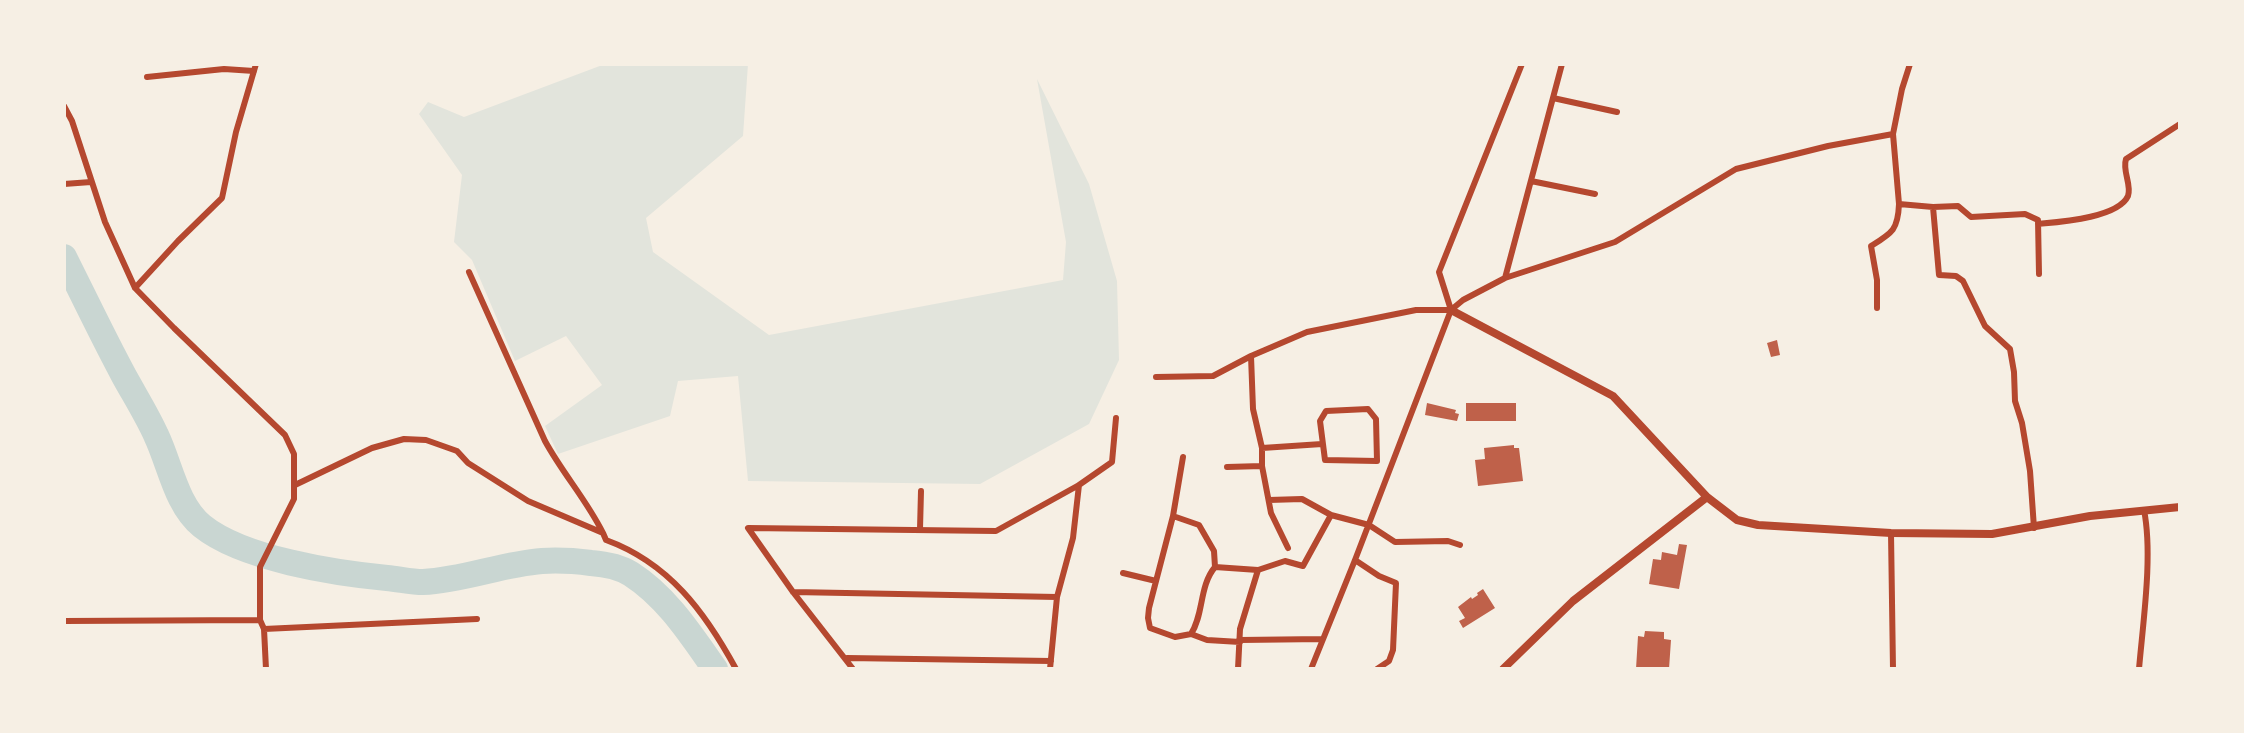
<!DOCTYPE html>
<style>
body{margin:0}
#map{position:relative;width:2244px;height:733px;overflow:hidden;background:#f6efe4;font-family:Helvetica,sans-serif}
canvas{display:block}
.frame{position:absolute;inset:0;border:66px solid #f6efe4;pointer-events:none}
</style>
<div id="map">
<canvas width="2244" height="733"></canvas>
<div class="frame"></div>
</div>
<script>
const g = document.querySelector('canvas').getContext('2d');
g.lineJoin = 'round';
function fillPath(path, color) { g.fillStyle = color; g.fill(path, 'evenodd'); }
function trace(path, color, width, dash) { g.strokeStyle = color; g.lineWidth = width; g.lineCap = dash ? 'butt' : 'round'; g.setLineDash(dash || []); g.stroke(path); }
fillPath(new Path2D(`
 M 605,64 L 748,64 L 743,136 L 646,218 L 653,252 L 769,335 L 1063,280 L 1066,242 L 1037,79 L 1089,184 L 1117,281 L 1119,360 L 1089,424 L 980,484 L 748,481 L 738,376 L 678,381 L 670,416 L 558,454 L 545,426 L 602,385 L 566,336 L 515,361 L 472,260 L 454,242 L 462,175 L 419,114 L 428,102 L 464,117 Z`), '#e2e4dc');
trace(new Path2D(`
 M 64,257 C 84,297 103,337 124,376 C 135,396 147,415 156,435 C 170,464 176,505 202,526 C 243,559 335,573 387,578 C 399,579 411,582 423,582 C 464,580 502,564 542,561 C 558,560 575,561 591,563 C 604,564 620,567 631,574 C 667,597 691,635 715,669`), '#c9d6d2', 26);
fillPath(new Path2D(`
 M 1777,340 L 1780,355 L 1771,357 L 1767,343 Z
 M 1427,403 L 1456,410 L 1455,413 L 1459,414 L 1457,421 L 1425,415 Z
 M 1466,403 L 1516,403 L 1516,421 L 1466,421 Z
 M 1514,445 L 1514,448 L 1519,448 L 1523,481 L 1478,486 L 1475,460 L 1485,459 L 1484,448 Z
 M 1679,544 L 1687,545 L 1679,589 L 1649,584 L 1653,559 L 1661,560 L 1662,552 L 1677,555 Z
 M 1483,589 L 1495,608 L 1463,628 L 1459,621 L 1465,618 L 1458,607 L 1471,597 L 1472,599 L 1478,595 L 1477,593 Z
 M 1645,631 L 1664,632 L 1664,639 L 1671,640 L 1669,669 L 1636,669 L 1638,636 L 1644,637 Z`), '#bf614a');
trace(new Path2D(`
 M 147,77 L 224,69 L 254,71
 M 1553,98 L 1617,112
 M 64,106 L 72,121 L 105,222 L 135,288 L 174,328 L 285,435 L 294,454 L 294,499 L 260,567 L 260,620 L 264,629 L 266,669
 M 1893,134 L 1899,204 L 1933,207 L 1939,275 L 1956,276 L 1963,281 L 1985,326 L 2010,349 L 2014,372 L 2015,401 L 2022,423 L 2030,471 L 2034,528
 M 1531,181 L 1595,194
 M 64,184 L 91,182
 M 1933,207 L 1958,206 L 1971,217 L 2025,214 L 2038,220 L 2039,274
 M 2038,224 C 2059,222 2118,218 2128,196 C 2132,185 2122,171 2126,159 L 2180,124
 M 469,272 L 545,441 C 563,474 586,499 603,533
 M 1505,278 L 1562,64
 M 135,288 L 178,241 L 222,198 L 236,132 L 256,64
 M 1877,308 L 1877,280 L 1871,246 C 1892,233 1898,230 1899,204
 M 1451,310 L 1439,272 L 1522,64
 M 1251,356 L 1253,409 L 1262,448 L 1262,466 L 1271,513 L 1288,548
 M 1156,377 L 1213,376 L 1251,356 L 1307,332 L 1416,310 L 1451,310
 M 1368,409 L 1376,419 L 1377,461 L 1325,460 L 1320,421 L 1326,411 Z
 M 1262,448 L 1322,444
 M 1183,457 L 1173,516 L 1149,608 L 1148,618 L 1150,628 L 1175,637 L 1191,634 C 1204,614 1199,586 1215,567
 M 1227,467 L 1262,466
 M 295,485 L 372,448 L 404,439 L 426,440 L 457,451 L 468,463 L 528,501 L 603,533 L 606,540 C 669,563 705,612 736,669
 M 1269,500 L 1302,499 L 1331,515 L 1369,525 L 1395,542 L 1448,541 L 1460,545
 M 1173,516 L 1199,525 L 1214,551 L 1215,567 L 1258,570 L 1285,561 L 1303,566 L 1331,515
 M 920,529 L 921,491
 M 1891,533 L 1893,669
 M 1355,560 L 1379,576 L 1396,583 L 1393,650 L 1389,661 L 1377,669
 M 1123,573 L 1156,581
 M 793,592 L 1057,597
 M 64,621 L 260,620
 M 264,629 L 477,619
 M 1191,634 L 1207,640 L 1240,642
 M 1240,640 L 1323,639
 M 847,658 L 1051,661
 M 853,669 L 793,592 L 748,528 L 996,531 L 1079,485 L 1112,462 L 1116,418
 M 1050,669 L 1057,597 L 1073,538 L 1079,485
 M 1238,669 L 1240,629 L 1258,570
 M 1311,669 L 1355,560 L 1451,310 L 1463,300 L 1505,278 L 1615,242 L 1736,169 L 1828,146 L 1893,134 L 1902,89 L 1910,64
 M 2139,669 C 2143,622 2153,555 2144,510`), '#b5482f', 6);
trace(new Path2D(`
 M 1451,310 L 1613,396 L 1707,497 L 1737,520 L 1758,525 L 1891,533 L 1992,534 L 2090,516 L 2180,507
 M 1503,669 L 1573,601 L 1707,497`), '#b5482f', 8);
</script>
